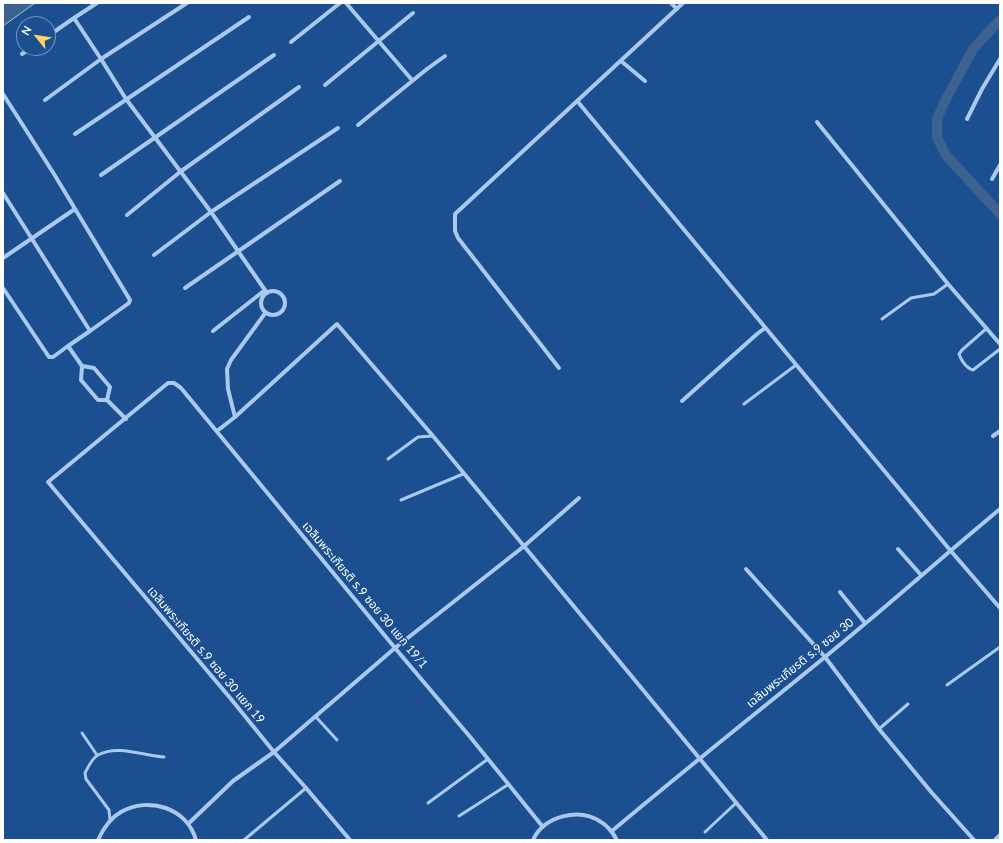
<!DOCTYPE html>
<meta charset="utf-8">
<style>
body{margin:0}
#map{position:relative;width:1003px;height:843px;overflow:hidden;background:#1b4f8f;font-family:Lato,sans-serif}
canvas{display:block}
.frame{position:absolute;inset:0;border:4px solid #fff;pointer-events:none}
.north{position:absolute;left:16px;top:16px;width:40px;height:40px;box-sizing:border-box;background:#1b4f8f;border:1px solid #7695bc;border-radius:50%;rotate:300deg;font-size:11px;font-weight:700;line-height:16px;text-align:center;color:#fff}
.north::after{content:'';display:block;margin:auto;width:14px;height:18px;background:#ffd166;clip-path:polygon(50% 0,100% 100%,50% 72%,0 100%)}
</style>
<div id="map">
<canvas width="1003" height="843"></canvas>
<div class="frame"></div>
<div class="north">N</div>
</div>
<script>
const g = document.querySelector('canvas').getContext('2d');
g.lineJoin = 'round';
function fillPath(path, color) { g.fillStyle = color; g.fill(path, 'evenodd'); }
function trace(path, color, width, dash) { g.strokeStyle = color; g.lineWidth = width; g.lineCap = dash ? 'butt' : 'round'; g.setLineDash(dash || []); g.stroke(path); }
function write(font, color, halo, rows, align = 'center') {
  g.font = font + ' Lato,"Noto Sans Thai",sans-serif'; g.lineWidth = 3; g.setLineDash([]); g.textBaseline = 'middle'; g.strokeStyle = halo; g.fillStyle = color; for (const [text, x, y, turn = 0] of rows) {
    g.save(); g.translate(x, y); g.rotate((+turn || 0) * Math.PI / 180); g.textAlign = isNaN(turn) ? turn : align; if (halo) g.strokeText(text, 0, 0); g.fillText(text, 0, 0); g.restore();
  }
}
const water = new Path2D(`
 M 3,3 L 35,3 L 3,26 Z`);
fillPath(water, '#3c6290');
trace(water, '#9cc4f0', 1);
trace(new Path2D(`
 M 1000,20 L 973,49 L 945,101 L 937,119 L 937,137 L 945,154 L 1000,214`), '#3c6290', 10);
trace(new Path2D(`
 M 882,319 L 911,298 L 934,294 L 948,284
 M 987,328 L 962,350 L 959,354 C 961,360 966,368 973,370 L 1000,349
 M 744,404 L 796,365
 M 388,459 L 418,437 L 433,436
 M 401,500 L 463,474
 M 947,685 L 1000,647
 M 316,717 L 337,740
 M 879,729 L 908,704
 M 82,733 L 97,755
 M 428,803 L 488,759
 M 459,816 L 509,784
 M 110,820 L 109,810 L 86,779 L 85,773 C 88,767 92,758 98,755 C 118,744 143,756 164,757
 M 705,832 L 736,803
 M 244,840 L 306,788`), '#a9c9ee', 3);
trace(new Path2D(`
 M 346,3 L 412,80
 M 671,3 L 677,9
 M 74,18 L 97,3
 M 48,36 L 74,18 L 101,59 L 126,99 L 211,212 L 267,293
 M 291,42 L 340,3
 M 22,54 L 31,48
 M 621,61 L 645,81
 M 325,85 L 413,13
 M 3,94 L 54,174 L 130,300 L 129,303 L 90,331
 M 45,100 L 101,59 L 187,3
 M 578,102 L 950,550 L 1000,608
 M 967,119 L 982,89 L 1000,59
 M 817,122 L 948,284 L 1000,344
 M 358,125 L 427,69 L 445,56
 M 75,134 L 249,17
 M 101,175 L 274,55
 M 992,179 L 1000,165
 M 3,193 L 90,331 L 68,346
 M 127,215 L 180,172 L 299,87
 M 154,255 L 211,212 L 338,128
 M 3,258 L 75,209
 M 3,288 L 49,357 L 53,357 L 68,346 L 82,366 L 81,380 L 98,400 L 107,400 L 126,419
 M 185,288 L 340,181
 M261 303a12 12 0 1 1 24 0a12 12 0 1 1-24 0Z
 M 213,331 L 265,290
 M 82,366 L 94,368 L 110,387 L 107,400
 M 559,368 L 458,238 L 455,231 L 455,214 L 683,3
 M 682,401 L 757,334 L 765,328
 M 235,417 L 228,389 L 227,369 L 231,360 L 266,312
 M 217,431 L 235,417 L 337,324 L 433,436 L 767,840
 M 993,436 L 1000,431
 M 898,549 L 921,575
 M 746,569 L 825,657 L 879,729 L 932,793 L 974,840
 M 840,592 L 865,623
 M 188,824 L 233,781 L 274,752 L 395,648 L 523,547 L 579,498
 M 612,831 C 682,772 754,715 825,657 C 884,609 941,558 1000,509
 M 98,840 C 103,829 110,818 121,812 C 149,796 187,808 196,840
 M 350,840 L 306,788 L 274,752 L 231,699 L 48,482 L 168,383 L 174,383 L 181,388 L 395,648 L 471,738 L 543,827
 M 533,840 C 544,816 579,807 601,822 C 608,826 613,833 617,840
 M 995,840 L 1000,835`), '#a9c9ee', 4);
write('12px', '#fff', '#1b4f8f', [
 ["เฉลิมพระเกียรติ ร.9 ซอย 30 แยก 19/1",365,595,50],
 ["เฉลิมพระเกียรติ ร.9 ซอย 30 แยก 19",206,655,50],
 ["เฉลิมพระเกียรติ ร.9 ซอย 30",800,663,-39]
]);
</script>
